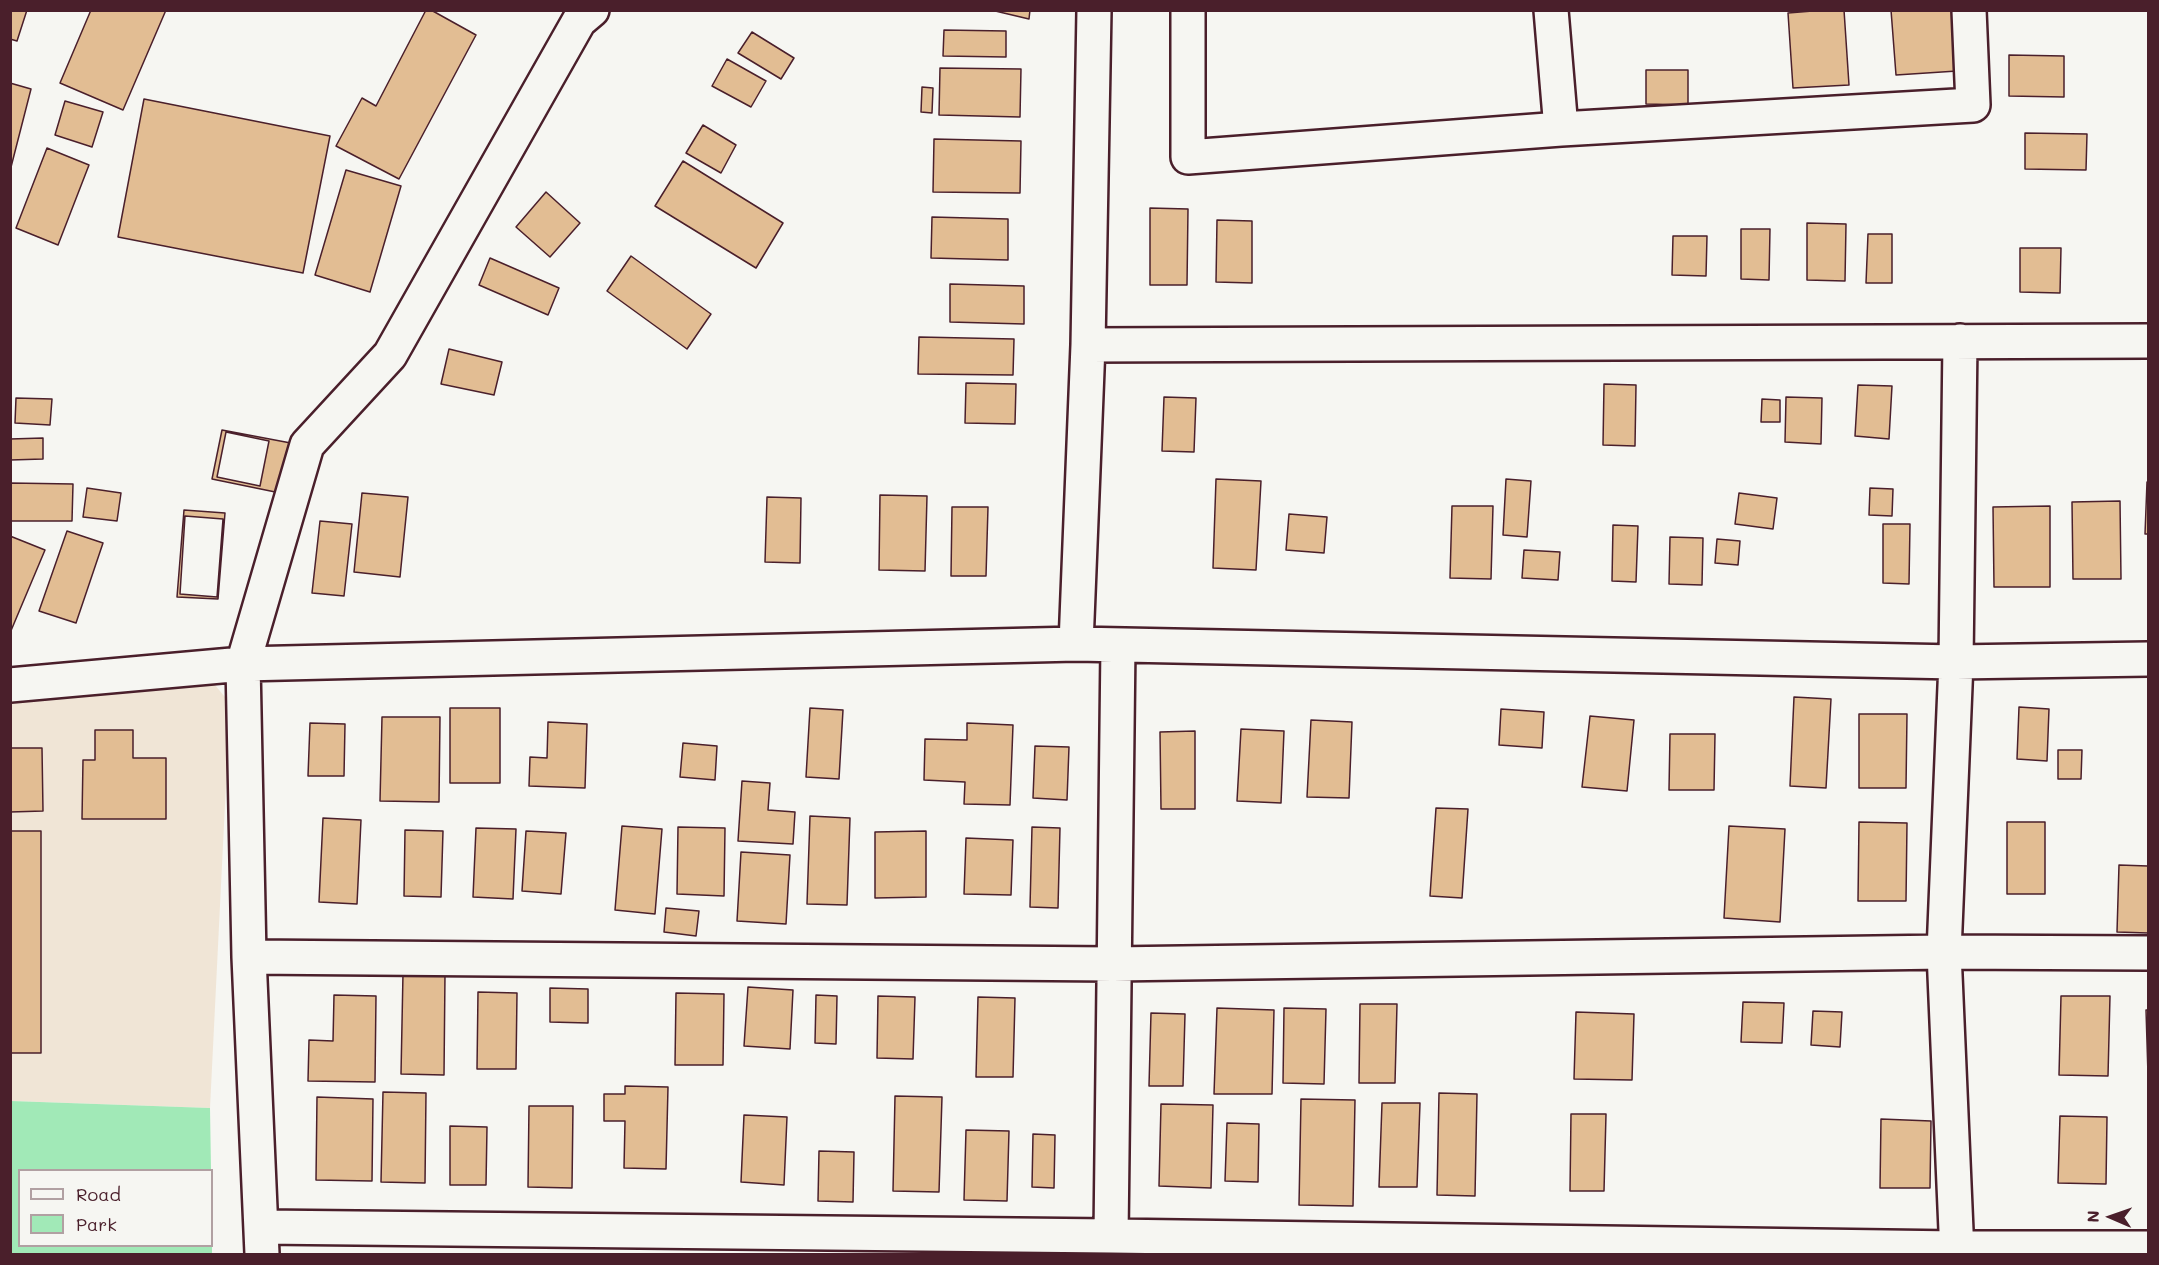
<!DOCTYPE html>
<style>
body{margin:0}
#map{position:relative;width:2159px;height:1265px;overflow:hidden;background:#f6f6f2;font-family:Mali,sans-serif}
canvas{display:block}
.frame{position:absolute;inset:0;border:12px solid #4a1f2b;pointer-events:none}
.legend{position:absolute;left:18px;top:1169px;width:195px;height:78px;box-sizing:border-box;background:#f6f6f2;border:2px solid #b1a0a2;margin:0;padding:8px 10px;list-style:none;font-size:18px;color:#4a1f2b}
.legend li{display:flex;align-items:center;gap:12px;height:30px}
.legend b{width:30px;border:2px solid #b1a0a2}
.north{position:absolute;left:2081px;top:1187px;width:60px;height:60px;-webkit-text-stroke:4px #f6f6f2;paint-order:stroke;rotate:272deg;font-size:16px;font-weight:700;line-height:24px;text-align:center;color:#4a1f2b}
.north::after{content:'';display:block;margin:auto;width:21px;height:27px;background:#4a1f2b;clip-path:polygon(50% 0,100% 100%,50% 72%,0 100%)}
</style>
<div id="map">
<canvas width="2159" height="1265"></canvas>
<div class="frame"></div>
<ul class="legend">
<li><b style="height:8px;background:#f6f6f2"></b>Road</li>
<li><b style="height:16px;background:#a1e9b7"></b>Park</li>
</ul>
<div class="north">N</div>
</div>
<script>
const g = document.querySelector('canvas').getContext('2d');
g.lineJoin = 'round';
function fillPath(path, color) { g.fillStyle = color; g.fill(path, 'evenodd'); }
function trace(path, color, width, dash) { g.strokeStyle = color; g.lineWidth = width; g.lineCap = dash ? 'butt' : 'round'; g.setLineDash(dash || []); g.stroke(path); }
fillPath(new Path2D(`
 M 194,660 L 230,703 L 210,1108 L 11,1101 L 10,684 Z`), '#f0e5d6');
fillPath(new Path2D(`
 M 11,1101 L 210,1108 L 211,1170 L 20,1170 L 20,1246 L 212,1246 L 212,1208 L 212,1254 L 11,1254 Z`), '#a1e9b7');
const building = new Path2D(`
 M 10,10 L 27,10 L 17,41 L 10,39 Z
 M 91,10 L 166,10 L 123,110 L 60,83 Z
 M 426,10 L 431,10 L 476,35 L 399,179 L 336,146 L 362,98 L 376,106 Z
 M 991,10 L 1030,10 L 1029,19 Z
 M 1825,10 L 1844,10 L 1849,85 L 1793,88 L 1788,13 Z
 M 1891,10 L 1953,10 L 1957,71 L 1896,75 Z
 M 944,30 L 1006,31 L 1006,57 L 943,56 Z
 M 752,32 L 794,58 L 781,79 L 738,53 Z
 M 2009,55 L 2064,56 L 2064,97 L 2009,96 Z
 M 727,59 L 766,81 L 751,107 L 712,86 Z
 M 940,68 L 1021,69 L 1020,117 L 939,115 Z
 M 1646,70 L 1688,70 L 1688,105 L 1646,104 Z
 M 10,83 L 31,89 L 10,171 Z
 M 922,87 L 933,88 L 932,113 L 921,112 Z
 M 144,99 L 330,136 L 303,273 L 118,237 Z
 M 65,101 L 103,112 L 92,147 L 55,135 Z
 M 703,125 L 736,145 L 721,173 L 686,153 Z
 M 2025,133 L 2087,134 L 2086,170 L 2025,169 Z
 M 934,139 L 1021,141 L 1020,193 L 933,192 Z
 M 47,148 L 89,165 L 58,245 L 16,228 Z
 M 683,161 L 783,223 L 756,268 L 655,206 Z
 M 346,170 L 401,186 L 370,292 L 315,275 Z
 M 546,192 L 580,223 L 550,257 L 516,227 Z
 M 1150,208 L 1188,209 L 1187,285 L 1150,285 Z
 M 932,217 L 1008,219 L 1008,260 L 931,258 Z
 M 1217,220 L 1252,221 L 1252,283 L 1216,282 Z
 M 1807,223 L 1846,224 L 1845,281 L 1807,280 Z
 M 1741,229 L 1770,229 L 1769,280 L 1741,279 Z
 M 1868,234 L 1892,234 L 1892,283 L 1866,283 Z
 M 1673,236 L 1707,236 L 1706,276 L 1672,275 Z
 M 2020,248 L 2061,248 L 2060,293 L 2020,292 Z
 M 631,256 L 711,314 L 687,349 L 607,291 Z
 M 490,258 L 559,288 L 548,315 L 479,285 Z
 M 950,284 L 1024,286 L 1024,324 L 950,322 Z
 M 919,337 L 1014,339 L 1013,375 L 918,374 Z
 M 449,349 L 502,362 L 494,395 L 441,384 Z
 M 966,383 L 1016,384 L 1015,424 L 965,423 Z
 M 1604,384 L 1636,385 L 1635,446 L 1603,445 Z
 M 1858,385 L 1892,386 L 1889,439 L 1855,436 Z
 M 1164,397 L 1196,398 L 1194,452 L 1162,451 Z
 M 1786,397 L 1822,398 L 1821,444 L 1785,442 Z
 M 16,398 L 52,399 L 50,425 L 15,423 Z
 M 1762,399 L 1780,400 L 1780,422 L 1761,422 Z
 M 222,430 L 296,444 L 285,494 L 212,479 Z
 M 226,432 L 269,441 L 260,486 L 217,477 Z
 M 43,438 L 43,459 L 10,460 L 10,439 Z
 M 1216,479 L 1261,481 L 1256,570 L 1213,568 Z
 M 1506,479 L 1531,481 L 1527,537 L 1503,535 Z
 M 2147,482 L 2148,483 L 2148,534 L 2145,534 Z
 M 10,483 L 73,484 L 72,521 L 10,521 Z
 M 87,488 L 121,493 L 117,521 L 83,517 Z
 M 1870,488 L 1893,489 L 1892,516 L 1869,515 Z
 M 362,493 L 408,497 L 400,577 L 354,572 Z
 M 1739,493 L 1777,498 L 1773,529 L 1735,524 Z
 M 880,495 L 927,496 L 925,571 L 879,570 Z
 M 767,497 L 801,498 L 800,563 L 765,562 Z
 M 2120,501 L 2121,579 L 2073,579 L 2072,502 Z
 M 1452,506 L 1493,506 L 1491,579 L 1450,578 Z
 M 2050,506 L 2050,587 L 1994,587 L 1993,507 Z
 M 952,507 L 988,507 L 986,576 L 951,576 Z
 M 184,510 L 225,513 L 218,599 L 177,597 Z
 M 1289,514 L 1327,517 L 1324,553 L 1286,550 Z
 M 185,516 L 223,519 L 217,597 L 180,594 Z
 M 320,521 L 352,524 L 344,596 L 312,593 Z
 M 1883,524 L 1910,524 L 1909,584 L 1883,583 Z
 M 1613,525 L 1638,526 L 1636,582 L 1612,581 Z
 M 67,531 L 103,543 L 76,623 L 39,611 Z
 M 10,536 L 45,550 L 10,633 Z
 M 1670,537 L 1703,538 L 1702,585 L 1669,584 Z
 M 1717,539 L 1740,541 L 1738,565 L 1715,563 Z
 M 1524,550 L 1560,552 L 1558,580 L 1522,578 Z
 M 1794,697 L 1831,699 L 1826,788 L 1790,786 Z
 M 2019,707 L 2049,709 L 2047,761 L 2017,759 Z
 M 450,708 L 500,708 L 500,783 L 450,783 Z
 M 810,708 L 843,710 L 839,779 L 806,777 Z
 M 1501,709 L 1544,712 L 1542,748 L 1499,745 Z
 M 1859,714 L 1907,714 L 1906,788 L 1859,788 Z
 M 1590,716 L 1634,720 L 1627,791 L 1582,787 Z
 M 382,717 L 440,717 L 439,802 L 380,801 Z
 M 1311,720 L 1352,722 L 1349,798 L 1307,797 Z
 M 548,722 L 587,724 L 585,788 L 529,786 L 530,757 L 547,758 Z
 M 310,723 L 345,724 L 344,776 L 308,776 Z
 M 967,723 L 1013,725 L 1010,805 L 964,804 L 965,782 L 924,780 L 925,739 L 967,740 Z
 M 1241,729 L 1284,731 L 1281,803 L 1237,801 Z
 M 95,730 L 133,730 L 133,758 L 166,758 L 166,819 L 82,819 L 83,760 L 95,760 Z
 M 1195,731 L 1195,809 L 1161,809 L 1160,732 Z
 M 1670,734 L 1715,734 L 1714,790 L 1669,790 Z
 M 683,743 L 717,746 L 715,780 L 680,777 Z
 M 1035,746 L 1069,747 L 1067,800 L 1033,798 Z
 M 10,748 L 42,748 L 43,811 L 10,812 Z
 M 2058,750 L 2082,750 L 2081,779 L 2058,779 Z
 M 742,781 L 770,783 L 768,810 L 795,812 L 793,844 L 738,841 Z
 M 1436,808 L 1468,809 L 1462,898 L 1430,896 Z
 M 810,816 L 850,818 L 847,905 L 807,904 Z
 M 323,818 L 361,820 L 357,904 L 319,902 Z
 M 1859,822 L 1907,823 L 1906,901 L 1858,901 Z
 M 2007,822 L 2045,822 L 2045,894 L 2007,894 Z
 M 622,826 L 662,829 L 655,914 L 615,910 Z
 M 1729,826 L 1785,829 L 1780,922 L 1724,918 Z
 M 678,827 L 725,828 L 724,896 L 677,894 Z
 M 1032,827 L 1060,828 L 1058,908 L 1030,907 Z
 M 476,828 L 516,829 L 513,899 L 473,897 Z
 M 405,830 L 443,831 L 441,897 L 404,896 Z
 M 10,831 L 41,831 L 41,1053 L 10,1053 Z
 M 526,831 L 566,833 L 561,894 L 522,891 Z
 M 926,831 L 926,897 L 875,898 L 875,832 Z
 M 966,838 L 1013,840 L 1011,895 L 964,894 Z
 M 741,852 L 790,855 L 786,924 L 737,921 Z
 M 2119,865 L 2148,866 L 2148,933 L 2117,932 Z
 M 666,908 L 699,911 L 696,936 L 664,932 Z
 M 403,973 L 445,974 L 444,1075 L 401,1074 Z
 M 748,987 L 793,990 L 790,1049 L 744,1046 Z
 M 550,988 L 588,989 L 588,1023 L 550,1022 Z
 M 478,992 L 517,993 L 516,1069 L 477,1069 Z
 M 676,993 L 724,994 L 723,1065 L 675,1065 Z
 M 334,995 L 376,996 L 375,1082 L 308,1081 L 309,1040 L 333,1041 Z
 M 816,995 L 837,996 L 836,1044 L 815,1043 Z
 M 878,996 L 915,997 L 913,1059 L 877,1058 Z
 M 2061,996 L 2110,996 L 2108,1076 L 2059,1075 Z
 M 978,997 L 1015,998 L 1013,1077 L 976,1077 Z
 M 1743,1002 L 1784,1003 L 1782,1043 L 1741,1042 Z
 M 1360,1004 L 1397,1004 L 1395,1083 L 1359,1083 Z
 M 1217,1008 L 1274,1010 L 1272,1094 L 1214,1094 Z
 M 1284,1008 L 1326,1009 L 1324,1084 L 1283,1083 Z
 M 2146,1010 L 2148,1010 L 2148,1075 Z
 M 1813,1011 L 1842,1012 L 1840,1047 L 1811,1045 Z
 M 1576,1012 L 1634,1014 L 1632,1080 L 1574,1079 Z
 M 1151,1013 L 1185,1014 L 1183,1086 L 1149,1086 Z
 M 625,1086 L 668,1087 L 666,1169 L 624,1168 L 625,1121 L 604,1121 L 604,1094 L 625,1094 Z
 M 383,1092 L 426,1093 L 425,1183 L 381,1182 Z
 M 1439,1093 L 1477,1094 L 1475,1196 L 1437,1195 Z
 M 895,1096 L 942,1097 L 939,1192 L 893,1191 Z
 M 317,1097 L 373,1099 L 372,1181 L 316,1180 Z
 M 1301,1099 L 1355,1100 L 1353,1206 L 1299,1205 Z
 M 1382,1103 L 1420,1103 L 1417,1187 L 1379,1187 Z
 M 1161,1104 L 1213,1105 L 1211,1188 L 1159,1186 Z
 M 529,1106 L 573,1106 L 572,1188 L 528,1187 Z
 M 1571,1114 L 1606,1114 L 1604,1191 L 1570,1191 Z
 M 744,1115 L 787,1117 L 784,1185 L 741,1182 Z
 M 2060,1116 L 2107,1117 L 2106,1184 L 2058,1183 Z
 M 1881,1119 L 1931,1121 L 1930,1188 L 1880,1188 Z
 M 1227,1123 L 1259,1124 L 1258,1182 L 1225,1181 Z
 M 450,1126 L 487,1127 L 486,1185 L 450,1185 Z
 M 966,1130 L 1009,1131 L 1007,1201 L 964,1200 Z
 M 1033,1134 L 1055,1135 L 1054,1188 L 1032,1187 Z
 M 819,1151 L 854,1152 L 853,1202 L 818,1201 Z`);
fillPath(building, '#e2bd93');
trace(building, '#4a1f2b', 1.5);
const minor = new Path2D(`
 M 1188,10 L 1188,157 L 1561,129 L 1973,105 L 1969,10
 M 1551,10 L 1561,129
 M 1088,345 L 2148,341
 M 1076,644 L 1088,345 L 1094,10
 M 10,685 L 243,664 L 1076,644 L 1956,662 L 2148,659
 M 249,957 L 1113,964 L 1944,952 L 2148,953
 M 262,1227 L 1111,1236 L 1957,1248 L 2148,1248
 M 1111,1236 L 1118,645
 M 262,1254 L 249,957 L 243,664 L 307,445 L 390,355 L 579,21 L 592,10
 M 1957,1254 L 1944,952 L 1956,662 L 1960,341`);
trace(minor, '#4a1f2b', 38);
trace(minor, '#f6f6f2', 33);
</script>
